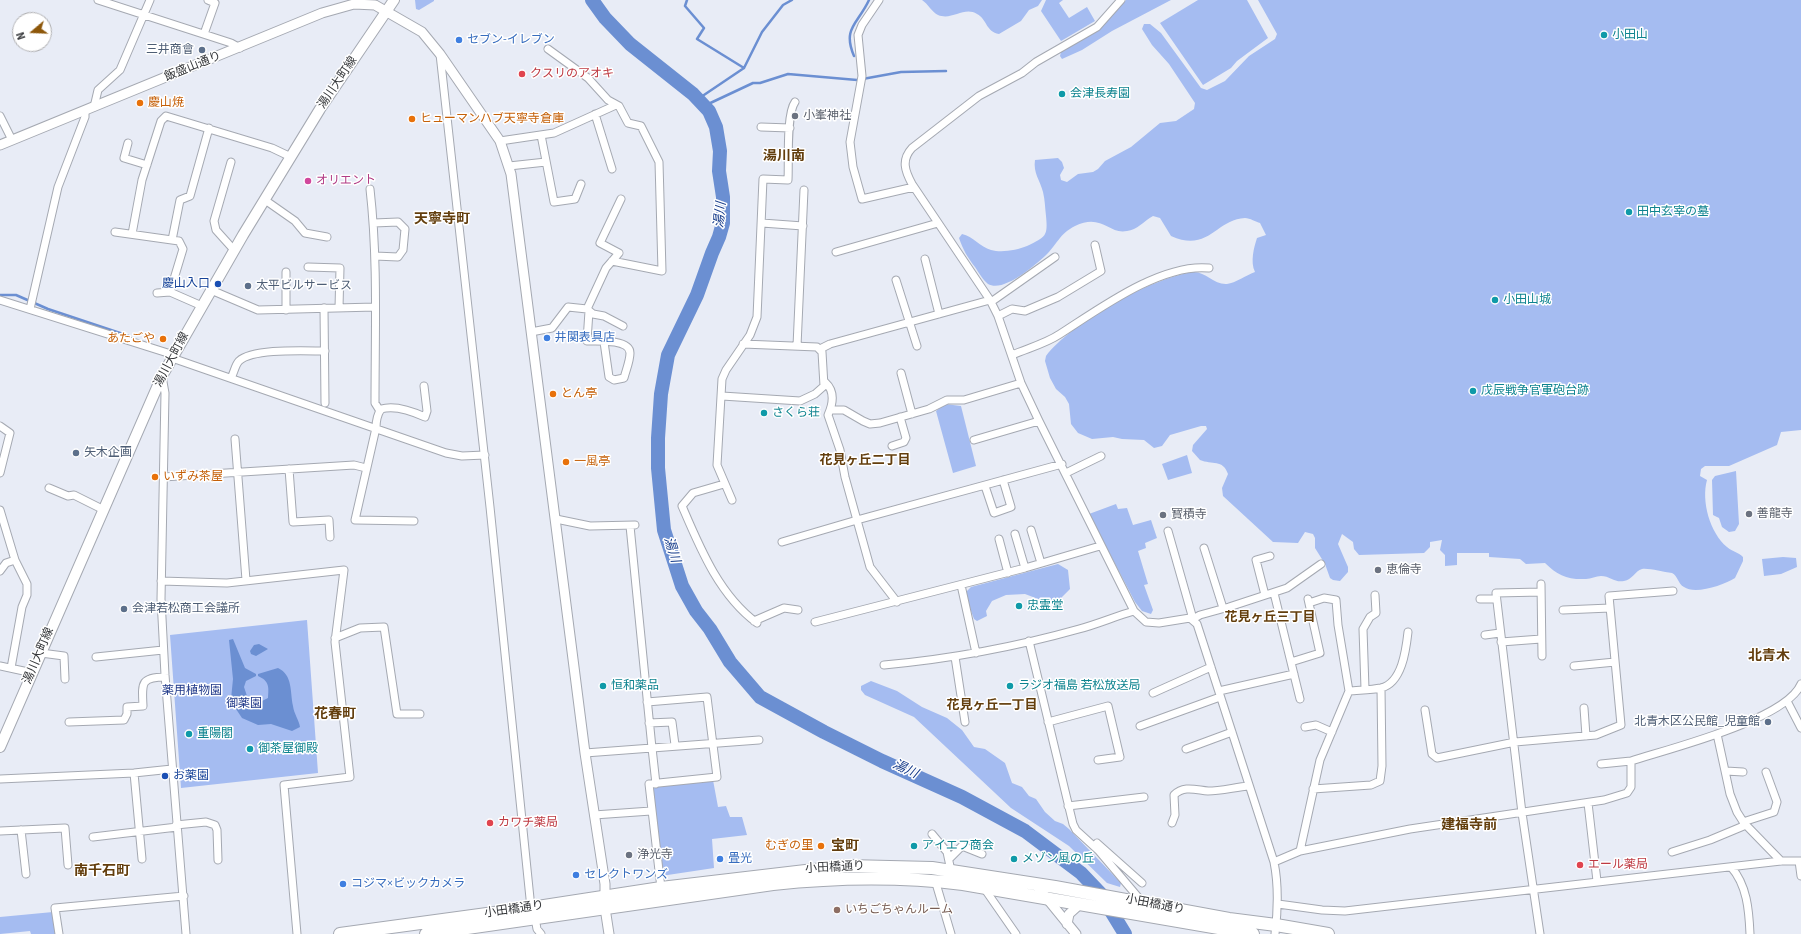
<!DOCTYPE html>
<meta charset="utf-8">
<style>
body{margin:0}
#map{position:relative;width:1801px;height:934px;overflow:hidden;background:#e8ecf6;font-family:"Source Sans 3",sans-serif}
canvas{display:block}
.north{position:absolute;left:12px;top:12px;width:40px;height:40px;box-sizing:border-box;background:#fff;border:1px solid #afafb1;border-radius:50%;rotate:251deg;font-size:11px;font-weight:700;line-height:16px;text-align:center;color:#36383b}
.north::after{content:'';display:block;margin:auto;width:14px;height:18px;background:#8d570a;clip-path:polygon(50% 0,100% 100%,50% 72%,0 100%)}
</style>
<div id="map">
<canvas width="1801" height="934"></canvas>
<div class="north">N</div>
</div>
<script>
const g = document.querySelector('canvas').getContext('2d');
g.lineJoin = 'round';
function fillPath(path, color) { g.fillStyle = color; g.fill(path, 'evenodd'); }
function trace(path, color, width, dash) { g.strokeStyle = color; g.lineWidth = width; g.lineCap = dash ? 'butt' : 'round'; g.setLineDash(dash || []); g.stroke(path); }
function write(font, color, halo, rows, align = 'center') {
  g.font = font + ' "Source Sans 3","Noto Sans JP",sans-serif'; g.lineWidth = 3; g.setLineDash([]); g.textBaseline = 'middle'; g.strokeStyle = halo; g.fillStyle = color; for (const [text, x, y, turn = 0] of rows) {
    g.save(); g.translate(x, y); g.rotate((+turn || 0) * Math.PI / 180); g.textAlign = isNaN(turn) ? turn : align; if (halo) g.strokeText(text, 0, 0); g.fillText(text, 0, 0); g.restore();
  }
}
fillPath(new Path2D(`
 M 415,0 L 434,0 L 434,1 L 419,10 L 416,9 Z
 M 922,0 L 1042,0 L 1038,6 L 1029,10 L 1021,21 L 999,34 C 986,32 987,19 977,14 C 964,6 952,21 938,15 C 932,12 928,4 922,0 Z
 M 1046,0 L 1063,0 L 1059,3 L 1069,18 L 1087,7 L 1095,21 L 1061,41 L 1041,11 Z
 M 1126,0 L 1171,0 L 1112,31 L 1082,50 L 1062,59 L 1060,56 L 1061,52 L 1103,25 Z
 M 1198,0 L 1247,0 L 1268,38 L 1237,61 L 1231,68 L 1203,85 L 1160,23 Z
 M 1258,0 L 1801,0 L 1801,430 L 1781,432 L 1777,445 L 1729,466 L 1705,466 L 1701,469 L 1700,476 L 1707,480 C 1701,501 1710,533 1727,547 C 1733,552 1738,552 1743,557 L 1743,561 L 1735,578 C 1724,585 1695,595 1684,587 C 1678,584 1678,576 1672,573 C 1663,572 1649,568 1642,569 C 1635,571 1632,580 1624,581 C 1615,583 1610,576 1601,576 C 1596,576 1591,579 1586,579 C 1568,580 1557,575 1545,563 L 1526,564 L 1520,559 L 1489,557 L 1489,553 L 1457,553 L 1457,565 L 1445,566 L 1445,555 L 1440,550 L 1442,540 L 1430,542 L 1430,547 L 1424,553 L 1359,555 L 1354,549 L 1353,542 L 1342,534 L 1338,544 L 1348,567 L 1348,572 L 1340,581 L 1333,580 L 1330,578 L 1325,564 L 1315,548 L 1315,538 L 1313,534 L 1305,532 L 1298,543 L 1273,542 L 1223,496 L 1222,488 L 1228,474 C 1223,459 1212,465 1200,460 L 1192,451 L 1193,445 L 1207,429 L 1206,426 L 1201,426 L 1170,435 L 1162,446 L 1154,448 L 1144,440 L 1122,439 L 1113,437 L 1092,439 L 1078,433 L 1071,424 L 1069,404 L 1065,397 L 1056,389 L 1050,378 L 1045,361 L 1046,356 C 1072,322 1151,278 1193,272 C 1205,271 1214,285 1227,284 C 1235,283 1247,275 1255,272 C 1250,262 1254,247 1257,238 L 1266,235 L 1260,223 C 1256,222 1250,218 1245,218 C 1216,219 1209,253 1171,236 L 1160,218 L 1153,216 C 1144,221 1137,230 1127,231 C 1109,235 1102,213 1075,226 C 1059,234 1057,245 1045,256 C 1034,266 1003,293 988,284 C 983,280 979,273 975,267 C 968,258 963,250 959,238 L 962,234 C 973,236 980,247 991,250 C 1002,253 1017,250 1027,246 C 1046,237 1048,236 1046,216 C 1045,208 1045,200 1043,192 C 1040,180 1033,173 1035,160 L 1058,158 L 1062,162 L 1064,168 L 1060,175 L 1061,180 L 1067,182 L 1078,174 L 1093,172 L 1098,169 L 1105,161 L 1131,147 L 1160,123 L 1176,121 L 1194,109 L 1195,103 L 1169,64 L 1152,45 L 1142,29 L 1144,24 L 1150,24 L 1161,33 L 1201,88 L 1207,90 L 1225,81 L 1249,56 L 1275,39 L 1277,34 Z
 M 945,404 L 961,406 L 976,466 L 953,473 L 936,411 Z
 M 1187,455 L 1192,473 L 1168,480 L 1162,464 Z
 M 1736,471 L 1739,524 L 1735,531 L 1729,532 L 1722,527 L 1719,518 L 1713,515 L 1712,480 L 1715,476 Z
 M 1116,504 L 1118,509 L 1127,508 L 1133,525 L 1151,520 L 1157,538 L 1145,543 L 1146,548 L 1138,551 L 1148,584 L 1144,585 L 1153,610 L 1151,614 L 1142,611 L 1135,602 L 1089,514 Z
 M 1783,557 L 1796,558 L 1797,567 L 1781,574 L 1764,576 L 1762,559 Z
 M 1058,564 L 1068,570 L 1070,589 L 1059,600 L 1052,602 L 1046,602 L 1025,594 L 1006,595 L 992,601 L 986,611 L 987,616 L 977,621 L 974,619 L 968,603 L 966,592 L 971,587 Z
 M 307,620 L 318,773 L 181,788 L 170,635 Z
 M 871,681 L 897,691 L 922,707 L 947,718 L 962,730 L 974,747 L 985,749 L 1005,763 L 1012,783 L 1022,787 L 1029,796 L 1036,799 L 1045,812 L 1055,821 L 1063,824 L 1069,829 L 1121,883 L 1120,887 L 1107,883 L 1069,846 L 1011,808 L 914,717 L 865,695 L 861,690 L 861,686 Z
 M 713,780 L 718,807 L 726,806 L 730,817 L 742,817 L 747,835 L 712,839 L 714,868 L 661,876 L 651,787 Z
 M 53,912 L 55,934 L 31,934 L 30,931 L 0,934 L 0,917 Z`), '#a5bcf1');
fillPath(new Path2D(`
 M 233,639 L 245,668 L 256,674 L 256,676 L 246,681 L 244,687 L 248,699 L 258,703 L 268,698 C 269,686 269,681 258,676 L 258,674 L 278,668 C 293,675 290,692 293,706 C 294,714 299,720 300,727 L 292,731 L 271,724 L 258,725 L 242,718 L 236,709 L 231,699 L 233,679 L 229,640 Z
 M 259,644 L 268,649 L 256,656 L 251,654 L 250,651 L 254,645 Z`), '#6b8fd2');
trace(new Path2D(`
 M 687,0 L 685,6 L 704,28 L 697,39 L 744,68
 M 854,56 C 842,28 858,24 869,0
 M 698,99 L 744,68 L 762,32 L 783,5 L 792,0
 M 704,106 L 753,83 L 760,83 L 788,74 L 857,80 L 901,72 L 946,71
 M 0,295 L 16,295 L 48,309 L 129,336`), '#6b8fd2', 2.5);
trace(new Path2D(`
 M 592,0 L 605,18 L 630,44 L 693,94 L 709,111 L 716,127 L 720,151 L 719,171 L 723,197 L 723,223 L 719,237 L 712,253 L 697,295 L 668,355 L 661,394 L 658,438 L 658,468 L 664,530 L 682,586 L 696,611 L 710,629 L 730,662 L 760,697 L 824,732 L 882,761 L 962,797 L 1025,831 L 1081,873 L 1100,893 L 1125,934`), '#6b8fd2', 14);
const minor = new Path2D(`
 M 98,0 L 231,43 L 240,48
 M 879,0 L 862,25 L 858,35 L 862,76 L 850,142 L 853,167 L 862,199 L 914,187
 M 1121,0 L 1097,27 L 1036,62 L 1022,73 L 979,96 L 912,148 C 901,160 905,171 912,184 L 990,300 L 998,316 L 1021,383 L 1039,421 L 1134,611 L 1146,622 L 1159,623 L 1190,618 L 1197,624 L 1274,862 C 1279,887 1278,909 1275,934
 M 204,34 L 215,3 L 208,0
 M 548,49 L 588,78 L 608,100 L 619,106 L 628,123 L 641,126 L 659,162 L 662,271 L 612,261
 M 440,54 L 490,507 L 531,908
 M 94,107 L 98,90 L 120,70 L 150,0
 M 595,114 L 612,169
 M 0,116 L 12,140
 M 761,127 L 790,128
 M 541,135 L 554,202 L 575,199 L 581,184
 M 500,141 L 554,133 L 616,105
 M 128,143 L 124,158 L 147,165
 M 231,162 L 214,221 L 216,230 L 234,250
 M 509,166 L 546,162
 M 370,189 C 378,259 375,332 375,403 L 380,411
 M 265,200 L 295,221 L 305,233 L 327,237
 M 374,223 L 398,222 L 405,229 L 403,250 L 398,257 L 375,256
 M 762,223 L 803,226
 M 115,232 L 179,241 L 183,249 L 170,292
 M 132,234 L 142,180 L 161,121 L 166,116 L 272,148 L 291,157
 M 172,240 L 180,200 L 190,196 L 209,128
 M 836,252 L 938,223
 M 925,259 L 939,314
 M 308,267 L 340,268 L 339,308
 M 286,272 L 286,310
 M 896,280 L 917,346
 M 211,290 L 258,310 L 375,307
 M 157,293 L 170,292 L 202,306
 M 0,300 L 174,355
 M 991,302 L 1055,257
 M 324,308 L 325,403
 M 30,309 L 58,187 L 85,117 L 85,111
 M 587,309 L 606,268 L 619,253 L 600,243 L 621,199
 M 589,311 L 587,341 C 597,341 630,339 630,353 C 630,361 626,370 624,378 L 614,380 L 609,377 L 604,342
 M 998,316 L 1012,309 L 1025,311 L 1058,297 L 1101,271 L 1095,245
 M 531,332 L 552,328 L 568,307 L 587,309 L 593,314 L 604,316 L 623,326
 M 797,346 L 804,190
 M 820,349 L 830,344 L 990,300
 M 1012,355 C 1028,348 1045,344 1060,334 C 1099,309 1161,263 1209,268
 M 172,358 L 446,453 L 462,456 L 485,455
 M 901,373 L 912,414
 M 162,376 L 165,393 L 161,599 L 165,675 L 186,934
 M 231,378 C 234,373 235,365 239,361 C 253,348 306,351 325,351
 M 825,382 C 835,391 833,404 828,415 L 840,450 L 845,477 L 870,567 L 897,602
 M 722,396 L 800,401 L 815,394 L 824,386 L 822,352 L 817,347 L 743,344
 M 830,410 L 844,410 L 863,421 L 870,424 L 880,423 L 929,409 L 947,400 L 964,400 L 1021,383
 M 0,426 L 10,433 L 0,473
 M 235,439 L 246,580
 M 974,440 L 1039,421
 M 892,446 L 904,442 L 906,438 L 900,417
 M 289,469 L 293,522 L 329,520 L 330,537
 M 1066,473 L 1101,456
 M 163,477 L 354,465 L 366,468
 M 724,484 L 693,493 L 682,506 C 700,548 719,595 757,623
 M 985,486 L 994,513 L 1011,507 L 1003,480
 M 49,488 L 68,496 L 74,495 L 102,509
 M 732,500 L 717,465 L 722,379 L 726,370 L 750,335 L 757,317 L 763,179 L 788,180 C 789,163 786,114 795,102
 M 0,510 L 15,560 L 27,584 L 27,595 L 22,607 L 11,668
 M 556,519 L 590,526 L 635,525
 M 414,521 L 355,520 L 376,428 C 376,420 377,415 381,409 C 394,405 412,411 425,417 L 427,411 L 424,386
 M 630,526 L 652,748 L 759,740
 M 1031,530 L 1041,563
 M 1168,531 L 1193,619 L 1200,615 L 1229,607 L 1287,588 L 1321,564
 M 1015,534 L 1025,568
 M 999,539 L 1008,573
 M 782,542 L 857,520 L 1062,464
 M 1204,548 L 1223,608
 M 0,571 L 6,563 L 15,560
 M 161,581 L 227,583 L 344,570 L 335,642 L 350,777 L 284,785 L 297,934
 M 1541,584 L 1542,656
 M 961,585 L 976,653
 M 1274,593 L 1300,699
 M 1265,595 L 1256,560 L 1270,556
 M 1480,599 L 1496,599
 M 1309,603 L 1324,598 L 1336,600 L 1338,625 L 1349,691
 M 1563,610 L 1610,608
 M 754,621 L 784,608 L 798,610
 M 815,622 L 1025,568 L 1100,546
 M 1485,635 L 1500,633
 M 335,638 L 360,628 L 384,627 L 397,714 L 420,714
 M 1029,641 L 1073,824 L 1076,830 L 1099,851 L 1143,903
 M 1501,642 L 1541,639
 M 41,653 L 64,656 L 65,679
 M 96,657 L 163,650
 M 955,657 L 965,722
 M 1291,662 L 1320,653 L 1308,599
 M 884,665 C 950,659 1015,647 1079,629 C 1098,624 1116,616 1134,611
 M 0,666 L 33,673
 M 1574,666 L 1615,662
 M 1365,689 L 1363,629 L 1370,617 L 1376,613 L 1375,595
 M 1219,691 L 1294,674
 M 1153,693 L 1211,667
 M 1787,701 L 1801,728
 M 647,702 L 707,697 L 717,777 L 649,784 L 661,888
 M 1584,708 L 1586,736
 M 1425,710 L 1432,754 L 1437,758 L 1515,742 L 1596,735 L 1621,725 L 1609,596 L 1673,591
 M 69,722 L 124,720 L 127,714 L 127,707 L 143,706 C 142,684 140,677 165,677
 M 1048,722 L 1108,706 L 1120,757 L 1098,760
 M 649,723 L 672,722 L 675,745
 M 1140,726 L 1220,697
 M 1305,727 L 1316,725 L 1332,732
 M 1717,734 L 1730,794 L 1737,812 L 1744,823 L 1781,861
 M 1186,749 L 1232,732
 M 585,753 L 652,748 L 656,784
 M 1601,764 L 1631,761
 M 1726,771 L 1743,772
 M 134,773 L 142,859
 M 0,779 L 134,773 L 172,769
 M 1313,789 L 1371,785 L 1380,781 L 1382,766 L 1381,688
 M 1588,803 L 1597,881
 M 1068,806 L 1144,797
 M 594,815 L 651,811
 M 1743,822 L 1774,812 L 1777,802 L 1766,772
 M 1172,823 L 1175,815 L 1174,795 C 1184,785 1196,790 1208,791 C 1221,791 1236,787 1249,786
 M 176,825 L 206,822 L 215,825 L 217,830 L 218,860
 M 21,830 L 26,874
 M 0,831 L 65,828 L 68,865
 M 932,834 L 947,852 L 951,871
 M 93,837 L 177,827
 M 1097,843 L 1142,883
 M 1300,851 L 1410,829 L 1604,800 L 1627,793 L 1631,787 L 1631,761 C 1668,749 1786,720 1801,684
 M 1672,852 L 1710,840 L 1746,825
 M 949,859 L 962,846 L 982,854
 M 1799,861 L 1801,876
 M 1274,862 L 1300,851 L 1320,760 L 1349,691 C 1359,690 1371,690 1381,688 C 1402,683 1406,650 1408,632
 M 1731,867 C 1747,885 1749,910 1750,934
 M 935,880 L 951,934
 M 984,888 L 1016,934
 M 1278,904 L 1322,910 L 1345,911 L 1781,861 L 1801,861
 M 535,918 L 537,929 L 541,934
 M 59,934 L 55,908 L 184,896
 M 1540,934 L 1522,813 L 1496,593 L 1541,592`);
const tertiary = new Path2D(`
 M 0,145 L 322,13 L 354,4 L 375,5 L 422,32 L 440,54 L 500,141 L 511,174 L 585,753 L 605,884 L 605,908 L 609,934
 M 1036,885 L 1076,934
 M 1067,924 L 1069,914 L 1080,904`);
const secondary = new Path2D(`
 M 0,747 L 162,376 L 243,235 L 320,109 L 394,0`);
const primary = new Path2D(`
 M 340,934 L 531,908 L 661,888 L 848,866 L 932,868 L 1055,887 L 1229,919 L 1276,925 L 1328,934
 M 426,934 L 773,884 C 837,877 899,876 963,884 L 1253,934`);
trace(minor, '#a5a9b2', 9);
trace(tertiary, '#a5a9b2', 11);
trace(secondary, '#a5a9b2', 12);
trace(primary, '#a5a9b2', 14);
trace(minor, '#fff', 7);
trace(tertiary, '#fff', 9);
trace(secondary, '#fff', 10);
trace(primary, '#fff', 12);
for (const [x, y, r, color] of [
 [1604,35,4,"#0f9aa8"],
 [459,40,4,"#3f7fe0"],
 [202,50,4,"#5c6f8a"],
 [522,74,4,"#e0444e"],
 [1062,94,4,"#0f9aa8"],
 [140,103,4,"#e8710a"],
 [795,116,4,"#6b7280"],
 [412,119,4,"#e8710a"],
 [308,181,4,"#d1479c"],
 [1629,212,4,"#0f9aa8"],
 [218,284,4,"#1a4fb4"],
 [248,286,4,"#5c6f8a"],
 [1495,300,4,"#0f9aa8"],
 [547,338,4,"#3f7fe0"],
 [163,339,4,"#e8710a"],
 [1473,391,4,"#0f9aa8"],
 [553,394,4,"#e8710a"],
 [764,413,4,"#0f9aa8"],
 [76,453,4,"#5c6f8a"],
 [566,462,4,"#e8710a"],
 [155,477,4,"#e8710a"],
 [1749,514,4,"#6b7280"],
 [1163,515,4,"#6b7280"],
 [1378,570,4,"#6b7280"],
 [1019,606,4,"#0f9aa8"],
 [124,609,4,"#5c6f8a"],
 [603,686,4,"#0f9aa8"],
 [1010,686,4,"#0f9aa8"],
 [1768,722,4,"#5c6f8a"],
 [189,734,4,"#0f9aa8"],
 [250,749,4,"#0f9aa8"],
 [165,776,4,"#1a4fb4"],
 [490,823,4,"#e0444e"],
 [821,846,4,"#e8710a"],
 [914,846,4,"#0f9aa8"],
 [629,855,4,"#6b7280"],
 [720,859,4,"#3f7fe0"],
 [1014,859,4,"#0f9aa8"],
 [1580,865,4,"#e0444e"],
 [576,875,4,"#3f7fe0"],
 [343,884,4,"#3f7fe0"],
 [837,910,4,"#8d6e63"]
]) { const dot = new Path2D(); dot.arc(x, y, r, 0, 2 * Math.PI); g.fillStyle = color; g.fill(dot); trace(dot, '#fff', 1.5); }
write('12px', '#0d838f', '#fff', [
 ["小田山",1612,35],
 ["会津長寿園",1070,94],
 ["田中玄宰の墓",1637,212],
 ["小田山城",1503,300],
 ["戊辰戦争官軍砲台跡",1481,391],
 ["さくら荘",772,413],
 ["忠霊堂",1027,606],
 ["恒和薬品",611,686],
 ["ラジオ福島 若松放送局",1018,686],
 ["重陽閣",197,734],
 ["御茶屋御殿",258,749],
 ["アイエフ商会",922,846],
 ["メゾン風の丘",1022,859]
], 'left');
write('12px', '#366cbe', '#fff', [
 ["セブン-イレブン",467,40],
 ["井関表具店",555,338],
 ["畳光",728,859],
 ["セレクトワンズ",584,875],
 ["コジマ×ビックカメラ",351,884]
], 'left');
write('12px', '#4e5e75', '#fff', [
 ["三井商會",194,50,"right"],
 ["太平ビルサービス",256,286],
 ["矢木企画",84,453],
 ["会津若松商工会議所",132,609],
 ["北青木区公民館_児童館",1760,722,"right"]
], 'left');
write('12px', '#36383b', '#fff', [
 ["飯盛山通り",193,67,-22],
 ["湯川大町線",338,83,-56],
 ["湯川大町線",172,360,-62],
 ["湯川大町線",39,656,-67],
 ["小田橋通り",835,868,-3],
 ["小田橋通り",1155,905,11],
 ["小田橋通り",514,910,-8]
]);
write('12px', '#be3a42', '#fff', [
 ["クスリのアオキ",530,74],
 ["カワチ薬局",498,823],
 ["エール薬局",1588,865]
], 'left');
write('12px', '#c56008', '#fff', [
 ["慶山焼",148,103],
 ["ヒューマンハブ天寧寺倉庫",420,119],
 ["あたごや",155,339,"right"],
 ["とん亭",561,394],
 ["一風亭",574,462],
 ["いずみ茶屋",163,477],
 ["むぎの里",813,846,"right"]
], 'left');
write('12px', '#5b616d', '#fff', [
 ["小峯神社",803,116],
 ["善龍寺",1757,514],
 ["寳積寺",1171,515],
 ["恵倫寺",1386,570],
 ["浄光寺",637,855]
], 'left');
write('12px', '#b23c85', '#fff', [
 ["オリエント",316,181]
], 'left');
write('12px', '#164399', '#fff', [
 ["慶山入口",210,284],
 ["お薬園",173,776,"left"]
], 'right');
write('12px', '#1e3788', '#fff', [
 ["薬用植物園",192,691],
 ["御薬園",244,704]
]);
write('12px', '#785e54', '#fff', [
 ["いちごちゃんルーム",845,910]
], 'left');
write('italic 13px', '#153b8a', '#fff', [
 ["湯川",721,215,-84],
 ["湯川",671,550,72],
 ["湯川",905,770,25]
]);
write('bold 13px', '#633e0d', '#fff', [
 ["花見ヶ丘二丁目",865,461],
 ["花見ヶ丘三丁目",1270,618],
 ["花見ヶ丘一丁目",992,706]
]);
write('bold 14px', '#633e0d', '#fff', [
 ["湯川南",784,157],
 ["天寧寺町",442,220],
 ["北青木",1769,657],
 ["花春町",335,715],
 ["建福寺前",1469,826],
 ["宝町",845,847],
 ["南千石町",102,872]
]);
</script>
